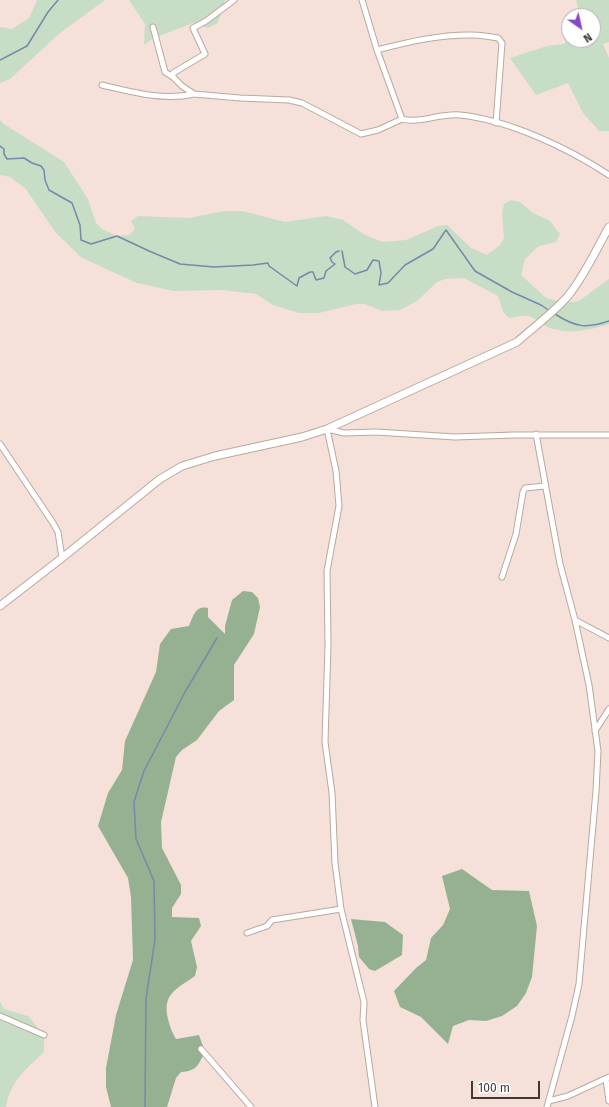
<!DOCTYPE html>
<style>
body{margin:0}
#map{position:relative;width:609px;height:1107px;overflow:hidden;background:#f5e1d9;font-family:"Fira Sans",sans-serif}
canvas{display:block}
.north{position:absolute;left:561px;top:8px;width:40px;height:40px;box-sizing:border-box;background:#fff;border:1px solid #b3b0af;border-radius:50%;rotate:146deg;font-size:11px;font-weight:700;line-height:16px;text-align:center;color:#413936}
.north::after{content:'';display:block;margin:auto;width:14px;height:18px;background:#8649bf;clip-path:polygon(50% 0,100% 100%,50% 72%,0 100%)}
.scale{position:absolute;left:471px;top:1081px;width:69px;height:18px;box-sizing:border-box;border:2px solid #413936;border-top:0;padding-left:5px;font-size:12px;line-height:14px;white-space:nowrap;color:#413936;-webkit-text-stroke:3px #fff;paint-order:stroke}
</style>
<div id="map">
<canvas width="609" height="1107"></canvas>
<div class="north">N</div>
<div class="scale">100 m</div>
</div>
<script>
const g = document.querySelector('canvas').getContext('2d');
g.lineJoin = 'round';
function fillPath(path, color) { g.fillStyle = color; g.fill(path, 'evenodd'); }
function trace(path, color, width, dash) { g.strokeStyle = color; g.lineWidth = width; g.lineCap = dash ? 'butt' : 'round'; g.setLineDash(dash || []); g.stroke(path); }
fillPath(new Path2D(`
 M 37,0 L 105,0 L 60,33 L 10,79 L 0,83 L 0,27 L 12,29 L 29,18 Z
 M 129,0 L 225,0 L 218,23 L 208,28 L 192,23 C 182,28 150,38 144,45 L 145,24 Z
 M 576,0 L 609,0 L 609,42 L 603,44 L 609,58 L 609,131 L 599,131 L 583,113 L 568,83 L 536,95 L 510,58 L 547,46 L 564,44 L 569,38 L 569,40 L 593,40 L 593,16 L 580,16 L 580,14 Z
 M 0,120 L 4,124 L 64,162 L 88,199 L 96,223 L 102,229 L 117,236 L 129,235 L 135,229 L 131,221 L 138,216 L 189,218 L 225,211 L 242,211 L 285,222 L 326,216 L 343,220 L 365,235 L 383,242 L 406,240 L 438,226 L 447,225 L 471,248 L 487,255 L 500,245 L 504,238 L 502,213 L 504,204 L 511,200 L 520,202 L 533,213 L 550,221 L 560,234 L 556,242 L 539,246 L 525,259 L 521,275 L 546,298 L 563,302 L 572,302 L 579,301 L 609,279 L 609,324 C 591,330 572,334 553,329 C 544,327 536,318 528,316 C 523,315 515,318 509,318 L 503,312 L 498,296 L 464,278 L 445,279 L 437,282 L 417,301 L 400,310 L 382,311 L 365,304 L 356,304 L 319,313 L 299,313 L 273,305 L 256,294 L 222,290 L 174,291 L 137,283 L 82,258 L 56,233 L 25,188 L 10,177 L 0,175 Z
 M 0,1002 L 4,1009 L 28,1016 L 44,1035 L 44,1052 C 26,1069 10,1082 6,1107 L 0,1107 Z`), '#c8ddc6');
fillPath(new Path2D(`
 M 243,591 L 252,592 L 258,598 L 260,607 L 254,634 L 234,665 L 234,700 L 219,711 L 197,740 L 182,750 L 176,757 L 161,822 L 162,848 L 181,885 L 181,894 L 172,908 L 172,917 L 199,918 L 201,926 L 191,941 L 197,967 L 195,976 C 177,989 162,993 168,1019 C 170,1027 172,1032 176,1039 L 199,1035 L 205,1052 C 198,1065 197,1071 181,1072 L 176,1078 L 167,1107 L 111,1107 L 106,1087 L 106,1068 L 116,1015 L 133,960 L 131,897 L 128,878 L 98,826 L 108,793 L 122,770 L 125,741 L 156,672 L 160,644 L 171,629 L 189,626 C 193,617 195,605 208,608 L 208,617 L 225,634 L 225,626 L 232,600 Z
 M 462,869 L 492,890 L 529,891 L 537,926 L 532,977 L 526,993 L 517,1006 L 502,1016 L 486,1021 L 469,1020 L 453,1026 L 448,1044 L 421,1017 L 400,1007 L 394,991 L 416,968 L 426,960 L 431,938 L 443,925 L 450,909 L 442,876 Z
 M 351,919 L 385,922 L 403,935 L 402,955 L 375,971 L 369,969 L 359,957 L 358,946 Z`), '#95b192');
trace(new Path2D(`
 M 0,60 L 27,46 L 48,12 L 58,0
 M 0,146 L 4,149 L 4,154 L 7,159 L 24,158 L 32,163 L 41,166 L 44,170 L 45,180 L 49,190 L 72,203 L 80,225 L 81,240 L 91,244 L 117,236 L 149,251 L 180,264 L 214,267 L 253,265 L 268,263 L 269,266 L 297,286 L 299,278 L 310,272 L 313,272 L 316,280 L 324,278 L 326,271 L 335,264 L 332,262 L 330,258 L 336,252 L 339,251
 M 342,251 L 345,267 L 355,274 L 367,270 L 373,260 L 379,261 L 381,273 L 379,285 L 388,283 L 405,265 L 433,249 L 446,230 L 475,271 L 512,292 L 541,305 L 550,311
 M 555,314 C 575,327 586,329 609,321
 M 145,1107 L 146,998 L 155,940 L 154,881 L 136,839 L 134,802 L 144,771 L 185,692 L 217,638`), '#7589a9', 1.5);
const street = new Path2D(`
 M 362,0 L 377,50 L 402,119 C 418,124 441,113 460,115 C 509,120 568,148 609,175
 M 153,27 L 165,72 L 173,77 L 182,86 L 194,94 L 240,98 L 289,100 L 302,103 L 361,134 L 378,130 L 402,119
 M 377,50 C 408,42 441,34 474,35 C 482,35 490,37 498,38 L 502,43 L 496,123
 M 173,77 L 173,73 L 205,54 L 193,28 L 206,21 L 234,0
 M 102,85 C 132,92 163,101 194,94
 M 536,434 L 560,564 L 575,620 L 589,685 L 598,751 L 596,791 L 579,984 L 572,1016 L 547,1107
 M 0,444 L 53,523 L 58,532 L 62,558
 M 502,577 L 516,534 L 523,492 L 525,488 L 545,486
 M 575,620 L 609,638
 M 595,731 L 609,709
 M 247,933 L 267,926 L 272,920 L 341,909
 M 0,1016 L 44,1035
 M 201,1049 L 251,1107
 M 606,1079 L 609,1101
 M 549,1101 L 568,1096 L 609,1077
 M 375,1107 L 363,1020 L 364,1002 L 341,909 L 335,863 L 332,793 L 325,742 L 328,646 L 327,571 L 339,506 L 336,471 L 327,429 L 344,433 L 376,432 L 455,437 L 514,435 L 609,435`);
const secondary = new Path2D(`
 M 0,606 L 62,558 L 160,479 L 182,466 L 215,456 L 302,437 L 327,429 L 517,342 C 534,327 553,313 568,296 C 585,275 596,250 609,227`);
trace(street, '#bba8a0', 7);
trace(secondary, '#bba8a0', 9);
trace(street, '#fff', 5);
trace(secondary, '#fff', 7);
</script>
